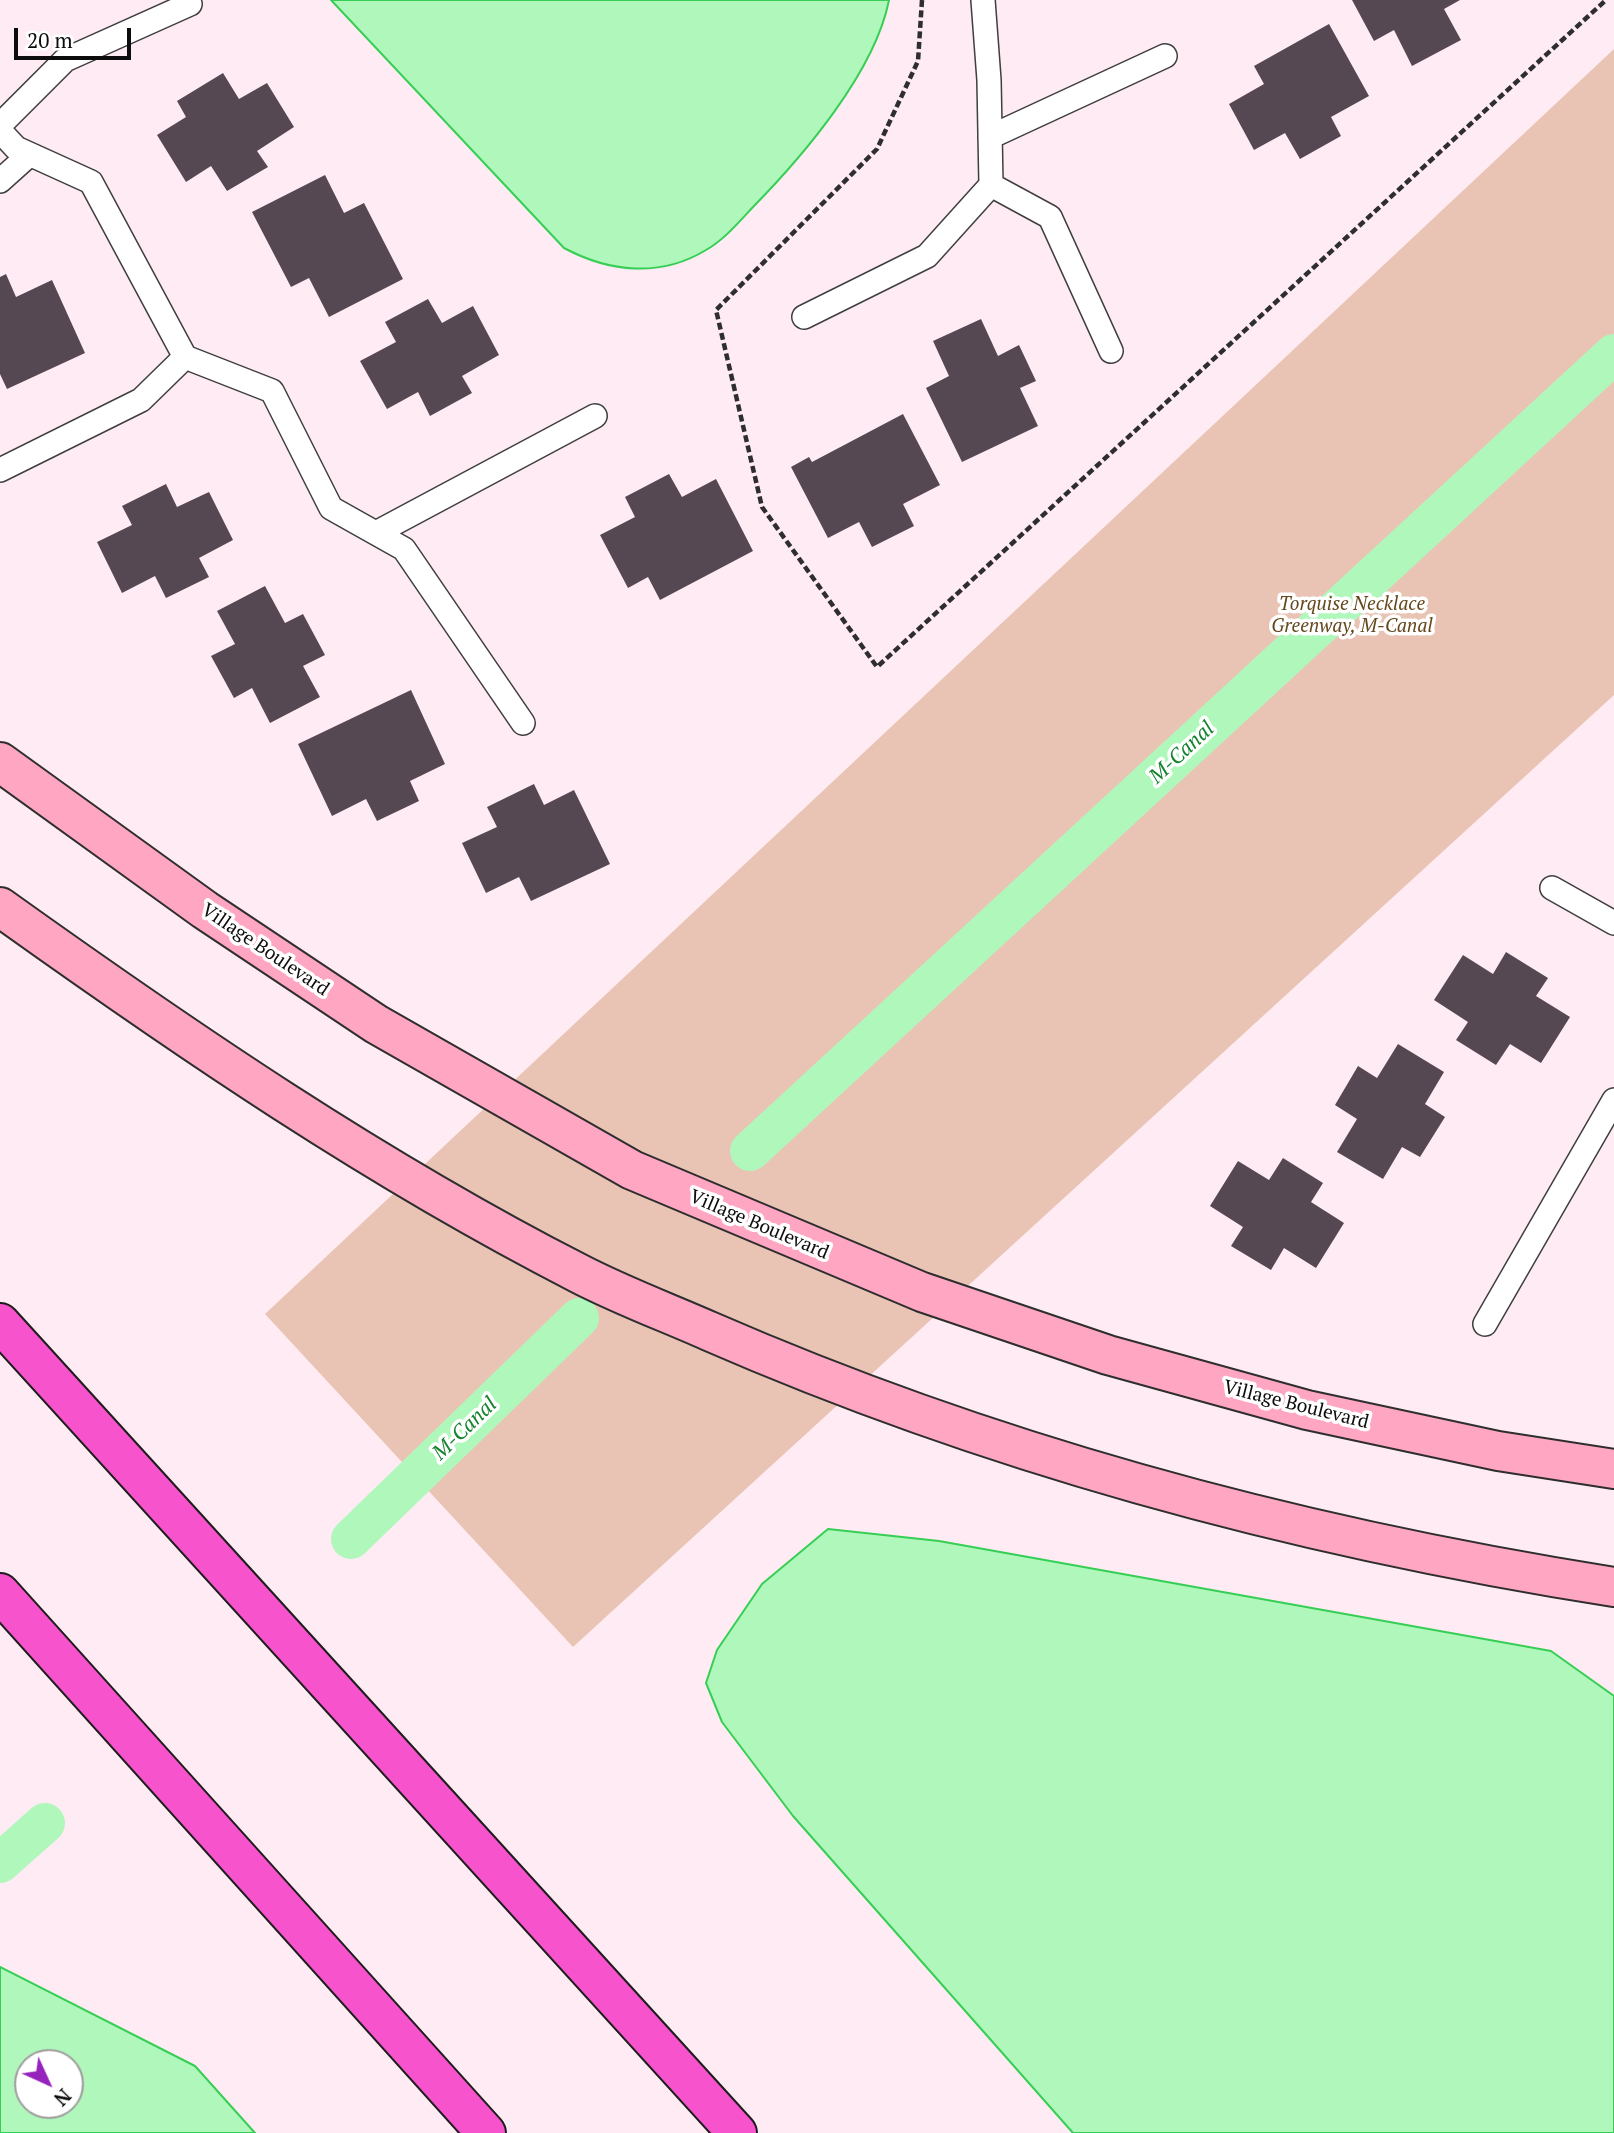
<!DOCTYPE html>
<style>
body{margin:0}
#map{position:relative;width:1614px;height:2133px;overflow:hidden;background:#ffebf3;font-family:"PT Serif",serif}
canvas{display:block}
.north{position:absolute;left:14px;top:2049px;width:70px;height:70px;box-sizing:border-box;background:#fff;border:2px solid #9e9e9e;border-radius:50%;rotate:135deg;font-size:19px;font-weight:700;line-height:28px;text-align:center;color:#0c0c0c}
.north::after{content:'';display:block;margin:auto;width:24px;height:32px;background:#9723bd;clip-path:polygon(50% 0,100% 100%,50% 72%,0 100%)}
.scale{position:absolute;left:14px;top:28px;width:117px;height:32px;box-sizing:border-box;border:4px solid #0c0c0c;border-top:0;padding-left:9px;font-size:21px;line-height:24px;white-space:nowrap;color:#0c0c0c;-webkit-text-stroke:5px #fff;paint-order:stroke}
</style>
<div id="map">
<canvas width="1614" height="2133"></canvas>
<div class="north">N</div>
<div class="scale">20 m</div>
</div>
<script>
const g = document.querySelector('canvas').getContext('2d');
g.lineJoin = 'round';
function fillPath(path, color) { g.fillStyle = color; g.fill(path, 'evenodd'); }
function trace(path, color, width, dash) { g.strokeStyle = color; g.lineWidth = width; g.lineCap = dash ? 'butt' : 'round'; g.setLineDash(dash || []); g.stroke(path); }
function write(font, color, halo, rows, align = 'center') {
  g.font = font + ' "PT Serif",serif'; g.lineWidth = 7; g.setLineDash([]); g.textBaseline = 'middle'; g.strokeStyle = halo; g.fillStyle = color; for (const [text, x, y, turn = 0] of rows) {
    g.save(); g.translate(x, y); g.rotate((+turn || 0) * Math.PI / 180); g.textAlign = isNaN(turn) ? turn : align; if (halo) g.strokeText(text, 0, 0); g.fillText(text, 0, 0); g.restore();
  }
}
fillPath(new Path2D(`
 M 1614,49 L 1614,695 L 573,1647 L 265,1314 Z`), '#e9c4b5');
const water = new Path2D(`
 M 331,0 L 889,0 C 875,72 803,156 753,207 C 739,222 724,240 706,250 C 660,278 609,272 564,248 Z
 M 828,1529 L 939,1541 L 1551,1651 L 1614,1696 L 1614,2133 L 1073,2133 L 793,1816 L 722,1722 L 706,1683 L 717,1650 L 762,1584 Z
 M 0,1967 L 195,2066 L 255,2133 L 0,2133 ZM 28,2063 L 70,2063 L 70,2105 L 28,2105 Z`);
fillPath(water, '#b0f7bc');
trace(water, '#36ce54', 2);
trace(new Path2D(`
 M 750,1151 L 1614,354
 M 351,1539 L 579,1318
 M 0,1863 L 45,1823`), '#b0f7bc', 40);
fillPath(new Path2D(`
 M 1352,0 L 1460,0 L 1444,9 L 1461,40 L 1412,66 L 1394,30 L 1374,41 Z
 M 1329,24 L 1369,96 L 1331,117 L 1341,136 L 1300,159 L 1285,133 L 1254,150 L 1229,104 L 1264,84 L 1254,66 Z
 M 223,73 L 239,99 L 267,83 L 294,127 L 257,151 L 268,167 L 227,191 L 211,166 L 186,182 L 157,135 L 186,117 L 177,101 Z
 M 325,175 L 344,213 L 364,203 L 403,279 L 329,317 L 309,278 L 291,287 L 252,212 Z
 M 6,274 L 16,297 L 52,280 L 85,353 L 7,389 L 0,374 L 0,277 Z
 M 428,299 L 442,323 L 473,306 L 499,355 L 462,376 L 472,393 L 430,416 L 418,392 L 387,409 L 360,361 L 396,342 L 385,322 Z
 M 981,319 L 998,356 L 1019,345 L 1036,381 L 1020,388 L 1038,426 L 962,462 L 926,388 L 949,376 L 933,341 Z
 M 903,414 L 940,485 L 903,504 L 914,526 L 872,547 L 859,522 L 828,538 L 791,467 L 809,457 L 812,462 Z
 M 669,474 L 682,497 L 716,479 L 753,551 L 660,600 L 648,577 L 628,588 L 600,535 L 635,517 L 625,497 Z
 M 166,484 L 177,507 L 209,492 L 233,540 L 199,558 L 209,577 L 166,598 L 155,576 L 122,593 L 97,542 L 132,525 L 122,506 Z
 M 265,586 L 285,623 L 303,614 L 325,655 L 303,666 L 320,697 L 270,723 L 252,688 L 234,698 L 211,656 L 235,644 L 217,611 Z
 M 411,690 L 445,764 L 410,781 L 419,801 L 377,821 L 366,799 L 332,816 L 298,744 Z
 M 534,784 L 544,805 L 574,790 L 610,864 L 531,901 L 519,877 L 486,893 L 462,843 L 497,827 L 487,807 Z
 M 1506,952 L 1548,978 L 1536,996 L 1570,1017 L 1541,1063 L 1510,1044 L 1496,1065 L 1456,1040 L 1468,1022 L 1434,1000 L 1463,955 L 1493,974 Z
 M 1398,1044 L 1444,1072 L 1425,1104 L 1445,1117 L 1420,1157 L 1402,1147 L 1383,1179 L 1337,1152 L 1357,1119 L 1335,1105 L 1358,1066 L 1377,1078 Z
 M 1283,1158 L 1323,1183 L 1311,1202 L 1344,1223 L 1316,1268 L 1284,1248 L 1271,1270 L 1231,1246 L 1243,1227 L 1210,1206 L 1238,1161 L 1269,1180 Z`), '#554853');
const lane = new Path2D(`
 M 0,125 L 65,60 L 190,4
 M 0,131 L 16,148 L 91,182 L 185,357 L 272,391 L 331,508 L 404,549 L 523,723
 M 990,137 L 1165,56
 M 0,181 L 29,155
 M 991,185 L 1050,217 L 1111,351
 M 804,317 L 927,256 L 991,185 L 989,80 L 983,0
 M 0,470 L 141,400 L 185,357
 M 376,533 L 595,416
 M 1552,888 L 1614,923
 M 1485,1324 L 1614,1100`);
const secondary = new Path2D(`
 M 0,762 L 205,910 L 376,1024 L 632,1170 L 922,1292 L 1108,1355 L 1307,1410 L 1498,1451 L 1614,1469
 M 0,907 C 186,1040 375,1169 578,1273 C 620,1295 666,1312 709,1331 C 998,1457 1303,1538 1614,1587`);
const highway = new Path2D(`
 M 0,1323 L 737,2133
 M 0,1593 L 486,2133`);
trace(lane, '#3f3f3f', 26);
trace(secondary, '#2e2e2e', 42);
trace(highway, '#1d1d1d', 42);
trace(new Path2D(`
 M 922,0 L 918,61 L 877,149 L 716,310 L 762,507 L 877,667 L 1606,0`), '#2e2e2e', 4.5, [7, 3.5]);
trace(lane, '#fff', 23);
trace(secondary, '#ffa6c2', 38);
trace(highway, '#f653cc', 38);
write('italic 19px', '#64471c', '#fff', [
 ["Torquise Necklace",1352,605],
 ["Greenway, M-Canal",1352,627]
]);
write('19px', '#0c0c0c', '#fff', [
 ["Village Boulevard",265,950,34],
 ["Village Boulevard",759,1225,23],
 ["Village Boulevard",1296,1405,14]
]);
write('italic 21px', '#14832e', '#fff', [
 ["M-Canal",1182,753,-43],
 ["M-Canal",465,1429,-44]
]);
</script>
